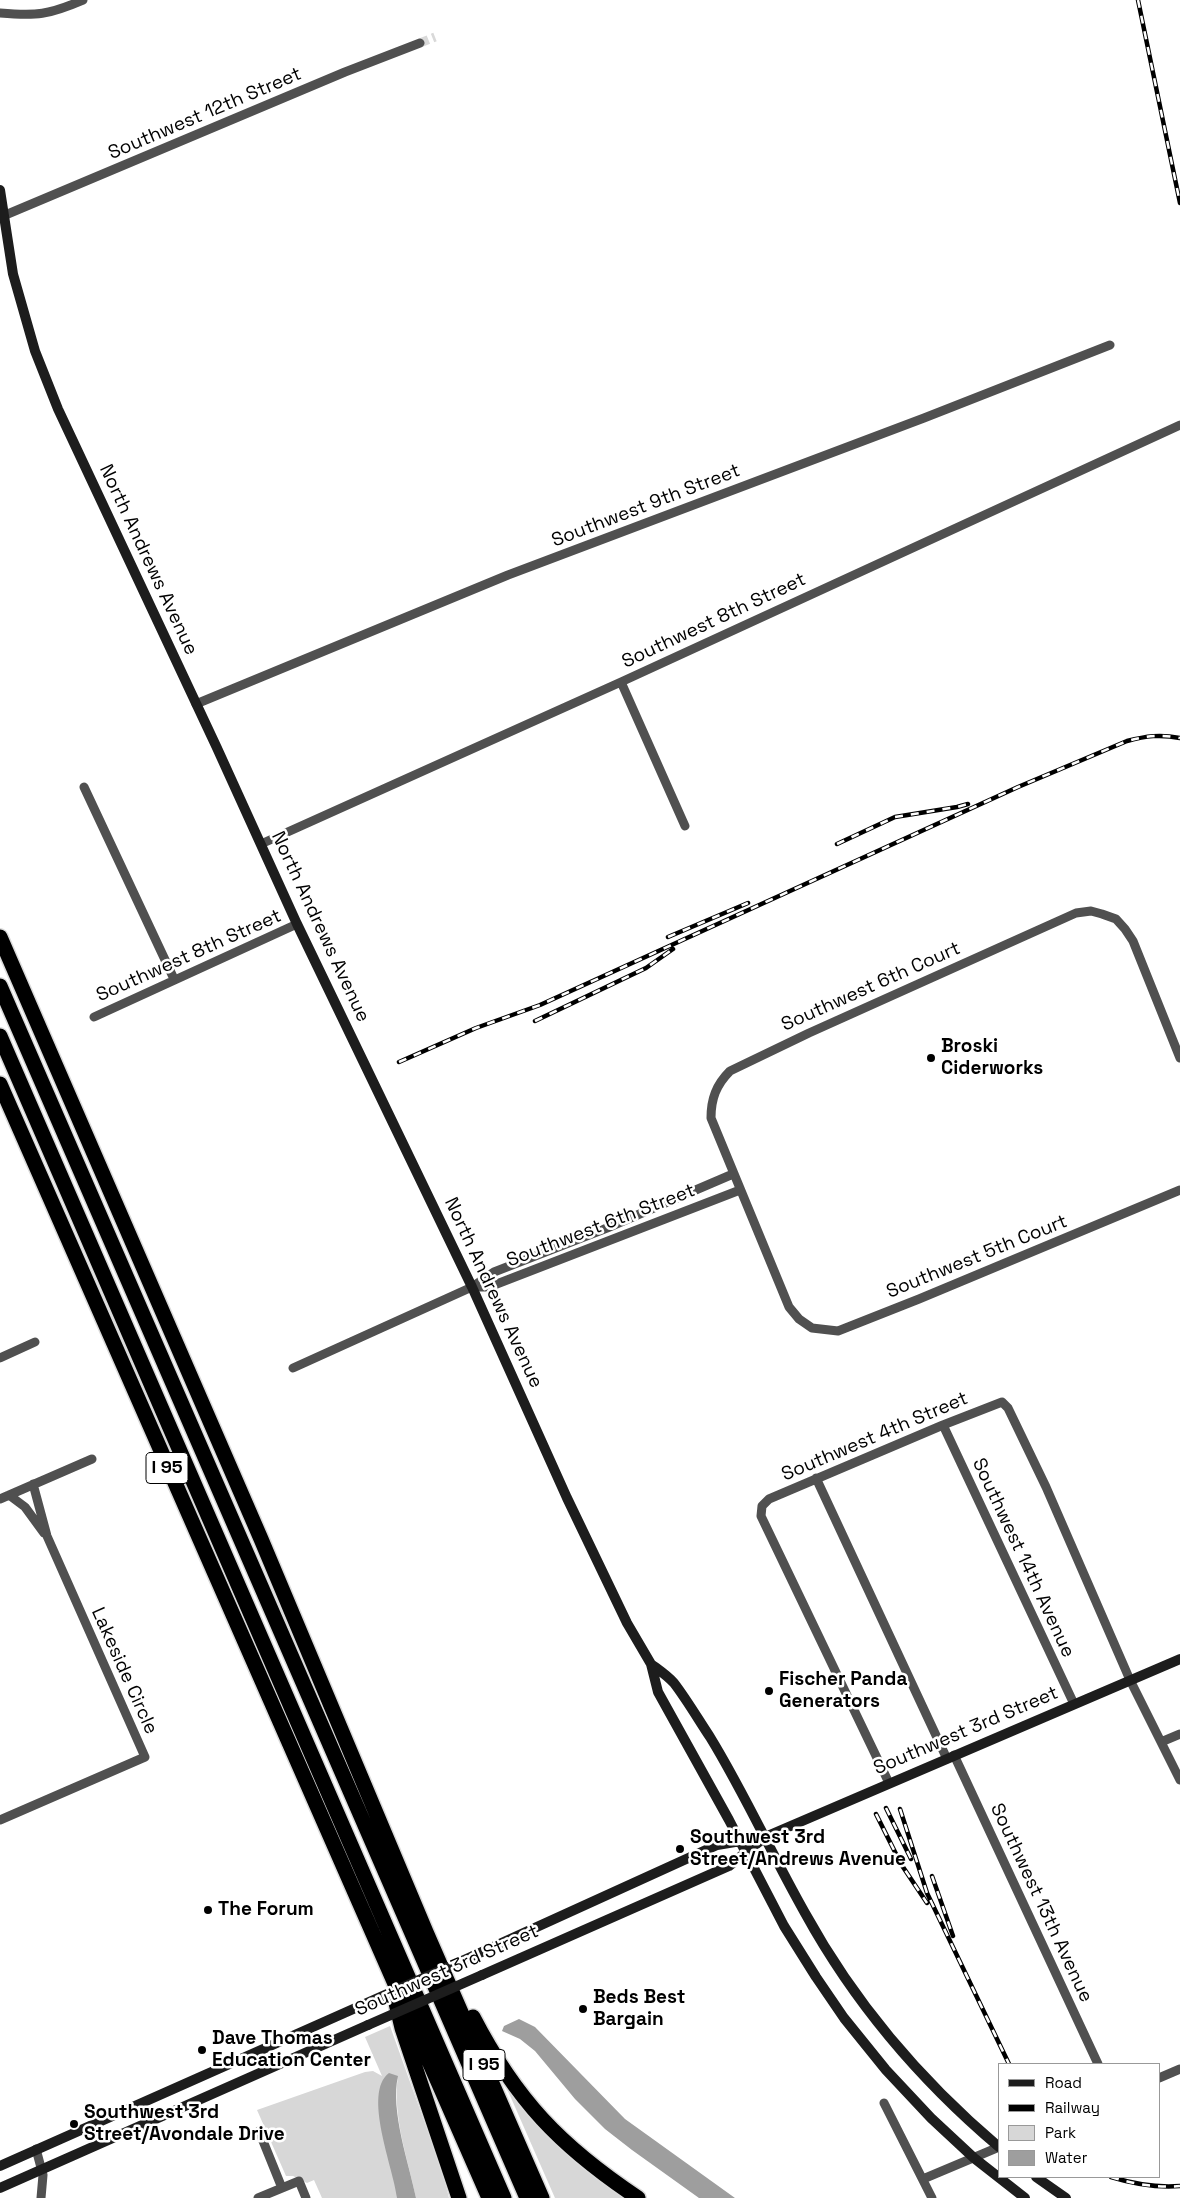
<!DOCTYPE html>
<style>
body{margin:0}
#map{position:relative;width:1180px;height:2198px;overflow:hidden;background:#fff;font-family:"Space Grotesk",sans-serif}
canvas{display:block}
.legend{position:absolute;left:998px;top:2063px;width:162px;height:115px;box-sizing:border-box;background:#fff;border:1px solid #999;margin:0;padding:6px 9px;list-style:none;font-size:15px;color:#000}
.legend li{display:flex;align-items:center;gap:10px;height:25px}
.legend b{width:25px;border:1px solid #999}
</style>
<div id="map">
<canvas width="1180" height="2198"></canvas>
<ul class="legend">
<li><b style="height:6px;background:#1d1d1d"></b>Road</li>
<li><b style="height:6px;background:#000"></b>Railway</li>
<li><b style="height:14px;background:#d7d7d7"></b>Park</li>
<li><b style="height:14px;background:#9e9e9e"></b>Water</li>
</ul>
</div>
<script>
const g = document.querySelector('canvas').getContext('2d');
g.lineJoin = 'round';
function fillPath(path, color) { g.fillStyle = color; g.fill(path, 'evenodd'); }
function trace(path, color, width, dash) { g.strokeStyle = color; g.lineWidth = width; g.lineCap = dash ? 'butt' : 'round'; g.setLineDash(dash || []); g.stroke(path); }
function write(font, color, halo, rows, align = 'center') {
  g.font = font + ' "Space Grotesk",sans-serif'; g.lineWidth = 5; g.setLineDash([]); g.textBaseline = 'middle'; g.strokeStyle = halo; g.fillStyle = color; for (const [text, x, y, turn = 0] of rows) {
    g.save(); g.translate(x, y); g.rotate((+turn || 0) * Math.PI / 180); g.textAlign = isNaN(turn) ? turn : align; if (halo) g.strokeText(text, 0, 0); g.fillText(text, 0, 0); g.restore();
  }
}
fillPath(new Path2D(`
 M 390,2026 L 443,2174 L 449,2198 L 416,2198 C 408,2159 392,2116 398,2076 L 383,2132 L 396,2183 L 397,2198 L 322,2198 L 314,2180 L 307,2183 L 293,2176 L 286,2176 L 257,2110 L 365,2072 L 373,2071 L 382,2076 L 365,2037 Z
 M 510,2090 C 543,2133 581,2167 625,2198 L 555,2198 L 508,2091 Z`), '#d7d7d7');
fillPath(new Path2D(`
 M 519,2019 L 535,2027 L 625,2119 L 735,2198 L 699,2198 L 632,2150 L 605,2129 L 575,2099 L 535,2051 L 520,2039 L 502,2031 L 504,2026 Z
 M 389,2073 L 398,2076 C 390,2111 409,2163 416,2198 L 397,2198 C 394,2169 362,2093 389,2073 Z`), '#9e9e9e');
trace(new Path2D(`
 M 420,43 L 435,37`), '#d9d9d9', 9, [9, 4.5]);
const highway = new Path2D(`
 M 0,937 L 261,1539 L 426,1932 L 542,2198
 M 0,986 L 527,2198
 M 0,1036 L 504,2198
 M 0,1084 L 489,2198
 M 395,1999 L 402,2028 L 459,2198
 M 473,2017 C 516,2100 560,2146 638,2198`);
trace(highway, '#dbdbdb', 18);
trace(new Path2D(`
 M 0,13 C 37,16 48,15 83,0
 M 3,216 L 345,72 L 420,43
 M 621,682 L 685,826
 M 196,704 L 508,575 L 924,418 L 1110,345
 M 84,787 L 174,979
 M 261,844 L 621,682 L 1180,425
 M 94,1017 L 297,924
 M 1180,1058 L 1133,941 L 1125,929 L 1116,919 L 1102,914 L 1091,911 L 1076,913 L 809,1033 L 730,1071 C 716,1085 711,1099 711,1118 L 789,1307 L 799,1319 L 812,1328 L 838,1331 L 919,1299 L 1180,1190
 M 473,1287 L 489,1287 L 740,1190
 M 0,1358 L 35,1342
 M 293,1368 L 472,1287 L 494,1272 L 607,1228 L 733,1174
 M 943,1425 L 1074,1704
 M 816,1478 L 947,1759
 M 9,1495 L 25,1507 L 44,1533
 M 0,1499 L 92,1459
 M 1161,1742 L 1180,1734
 M 954,1755 L 1098,2064
 M 889,1783 L 761,1516 L 762,1506 L 769,1499 L 943,1425 L 1002,1402 L 1008,1408 L 1046,1487 L 1130,1680 L 1180,1780
 M 0,1820 L 145,1757 L 47,1536 L 33,1484
 M 1159,2078 L 1180,2069
 M 884,2103 L 932,2198
 M 259,2131 L 282,2188
 M 36,2149 L 43,2175 L 41,2198
 M 923,2179 L 999,2147
 M 258,2198 L 299,2181 L 306,2198`), '#505050', 9);
trace(new Path2D(`
 M 0,190 L 13,274 L 35,351 L 58,409 L 217,748 L 297,924 L 472,1287 L 567,1498 L 627,1623 L 651,1664 L 658,1692 L 729,1820 L 784,1926 L 816,1977 L 844,2018 L 886,2070 L 931,2118 L 974,2158 L 1025,2198
 M 651,1664 C 659,1670 668,1676 674,1683 C 687,1700 698,1719 710,1737 C 745,1794 772,1855 805,1913 C 854,2002 921,2081 999,2147
 M 473,1956 L 717,1845 L 765,1837 L 1180,1659
 M 482,1975 L 729,1866 L 765,1837
 M 0,2166 L 360,2006
 M 1036,2177 L 1066,2198
 M 0,2188 L 368,2025`), '#1d1d1d', 10);
trace(highway, '#000', 15);
const rail = new Path2D(`
 M 1138,0 L 1180,203
 M 837,844 L 895,817 L 957,807 L 968,804
 M 668,937 L 748,903
 M 535,1021 L 646,968 L 673,949
 M 399,1062 L 476,1028 L 540,1005 L 1018,787 L 1127,741 C 1146,736 1160,734 1180,738
 M 886,1808 L 911,1859
 M 900,1809 L 927,1893 L 1009,2064
 M 876,1814 L 901,1864 L 927,1903
 M 932,1876 L 953,1936
 M 1111,2177 C 1134,2184 1156,2188 1180,2186`);
trace(rail, '#000', 4.5);
trace(rail, '#fff', 2.5, [8]);
trace(new Path2D(`
 M 360,2006 L 473,1956
 M 368,2025 L 482,1975`), '#1d1d1d', 10);
for (const [x, y, r, color] of [
 [931,1058,5,"#000"],
 [769,1691,5,"#000"],
 [680,1849,5,"#000"],
 [208,1910,5,"#000"],
 [583,2009,5,"#000"],
 [202,2050,5,"#000"],
 [74,2124,5,"#000"]
]) { const dot = new Path2D(); dot.arc(x, y, r, 0, 2 * Math.PI); g.fillStyle = color; g.fill(dot); trace(dot, '#fff', 2); }
for (const [x, y, w] of [
 [167,1468,42],
 [484,2065,42]
]) { const box = new Path2D(); box.roundRect(x - w / 2, y - 15.5, w, 31, 4); g.fillStyle = '#fff'; g.fill(box); trace(box, '#000', 1); }
write('bold 18px', '#000', null, [
 ["I 95",167,1468],
 ["I 95",484,2065]
]);
write('19px', '#000', '#fff', [
 ["Southwest 12th Street",205,114,-23],
 ["Southwest 9th Street",646,506,-21],
 ["North Andrews Avenue",148,560,65],
 ["Southwest 8th Street",714,621,-25],
 ["North Andrews Avenue",320,927,65],
 ["Southwest 8th Street",189,956,-24],
 ["Southwest 6th Court",871,987,-24],
 ["Southwest 6th Street",601,1226,-21],
 ["Southwest 5th Court",977,1257,-22],
 ["North Andrews Avenue",493,1293,65],
 ["Southwest 4th Street",875,1437,-23],
 ["Southwest 14th Avenue",1023,1558,65],
 ["Lakeside Circle",124,1671,66],
 ["Southwest 3rd Street",966,1731,-23],
 ["Southwest 13th Avenue",1041,1903,65],
 ["Southwest 3rd Street",447,1971,-24]
]);
write('bold 19px', '#000', '#fff', [
 ["Broski",941,1047],
 ["Ciderworks",941,1069],
 ["Fischer Panda",779,1680],
 ["Generators",779,1702],
 ["Southwest 3rd",690,1838],
 ["Street/Andrews Avenue",690,1860],
 ["The Forum",218,1910],
 ["Beds Best",593,1998],
 ["Bargain",593,2020],
 ["Dave Thomas",212,2039],
 ["Education Center",212,2061],
 ["Southwest 3rd",84,2113],
 ["Street/Avondale Drive",84,2135]
], 'left');
</script>
